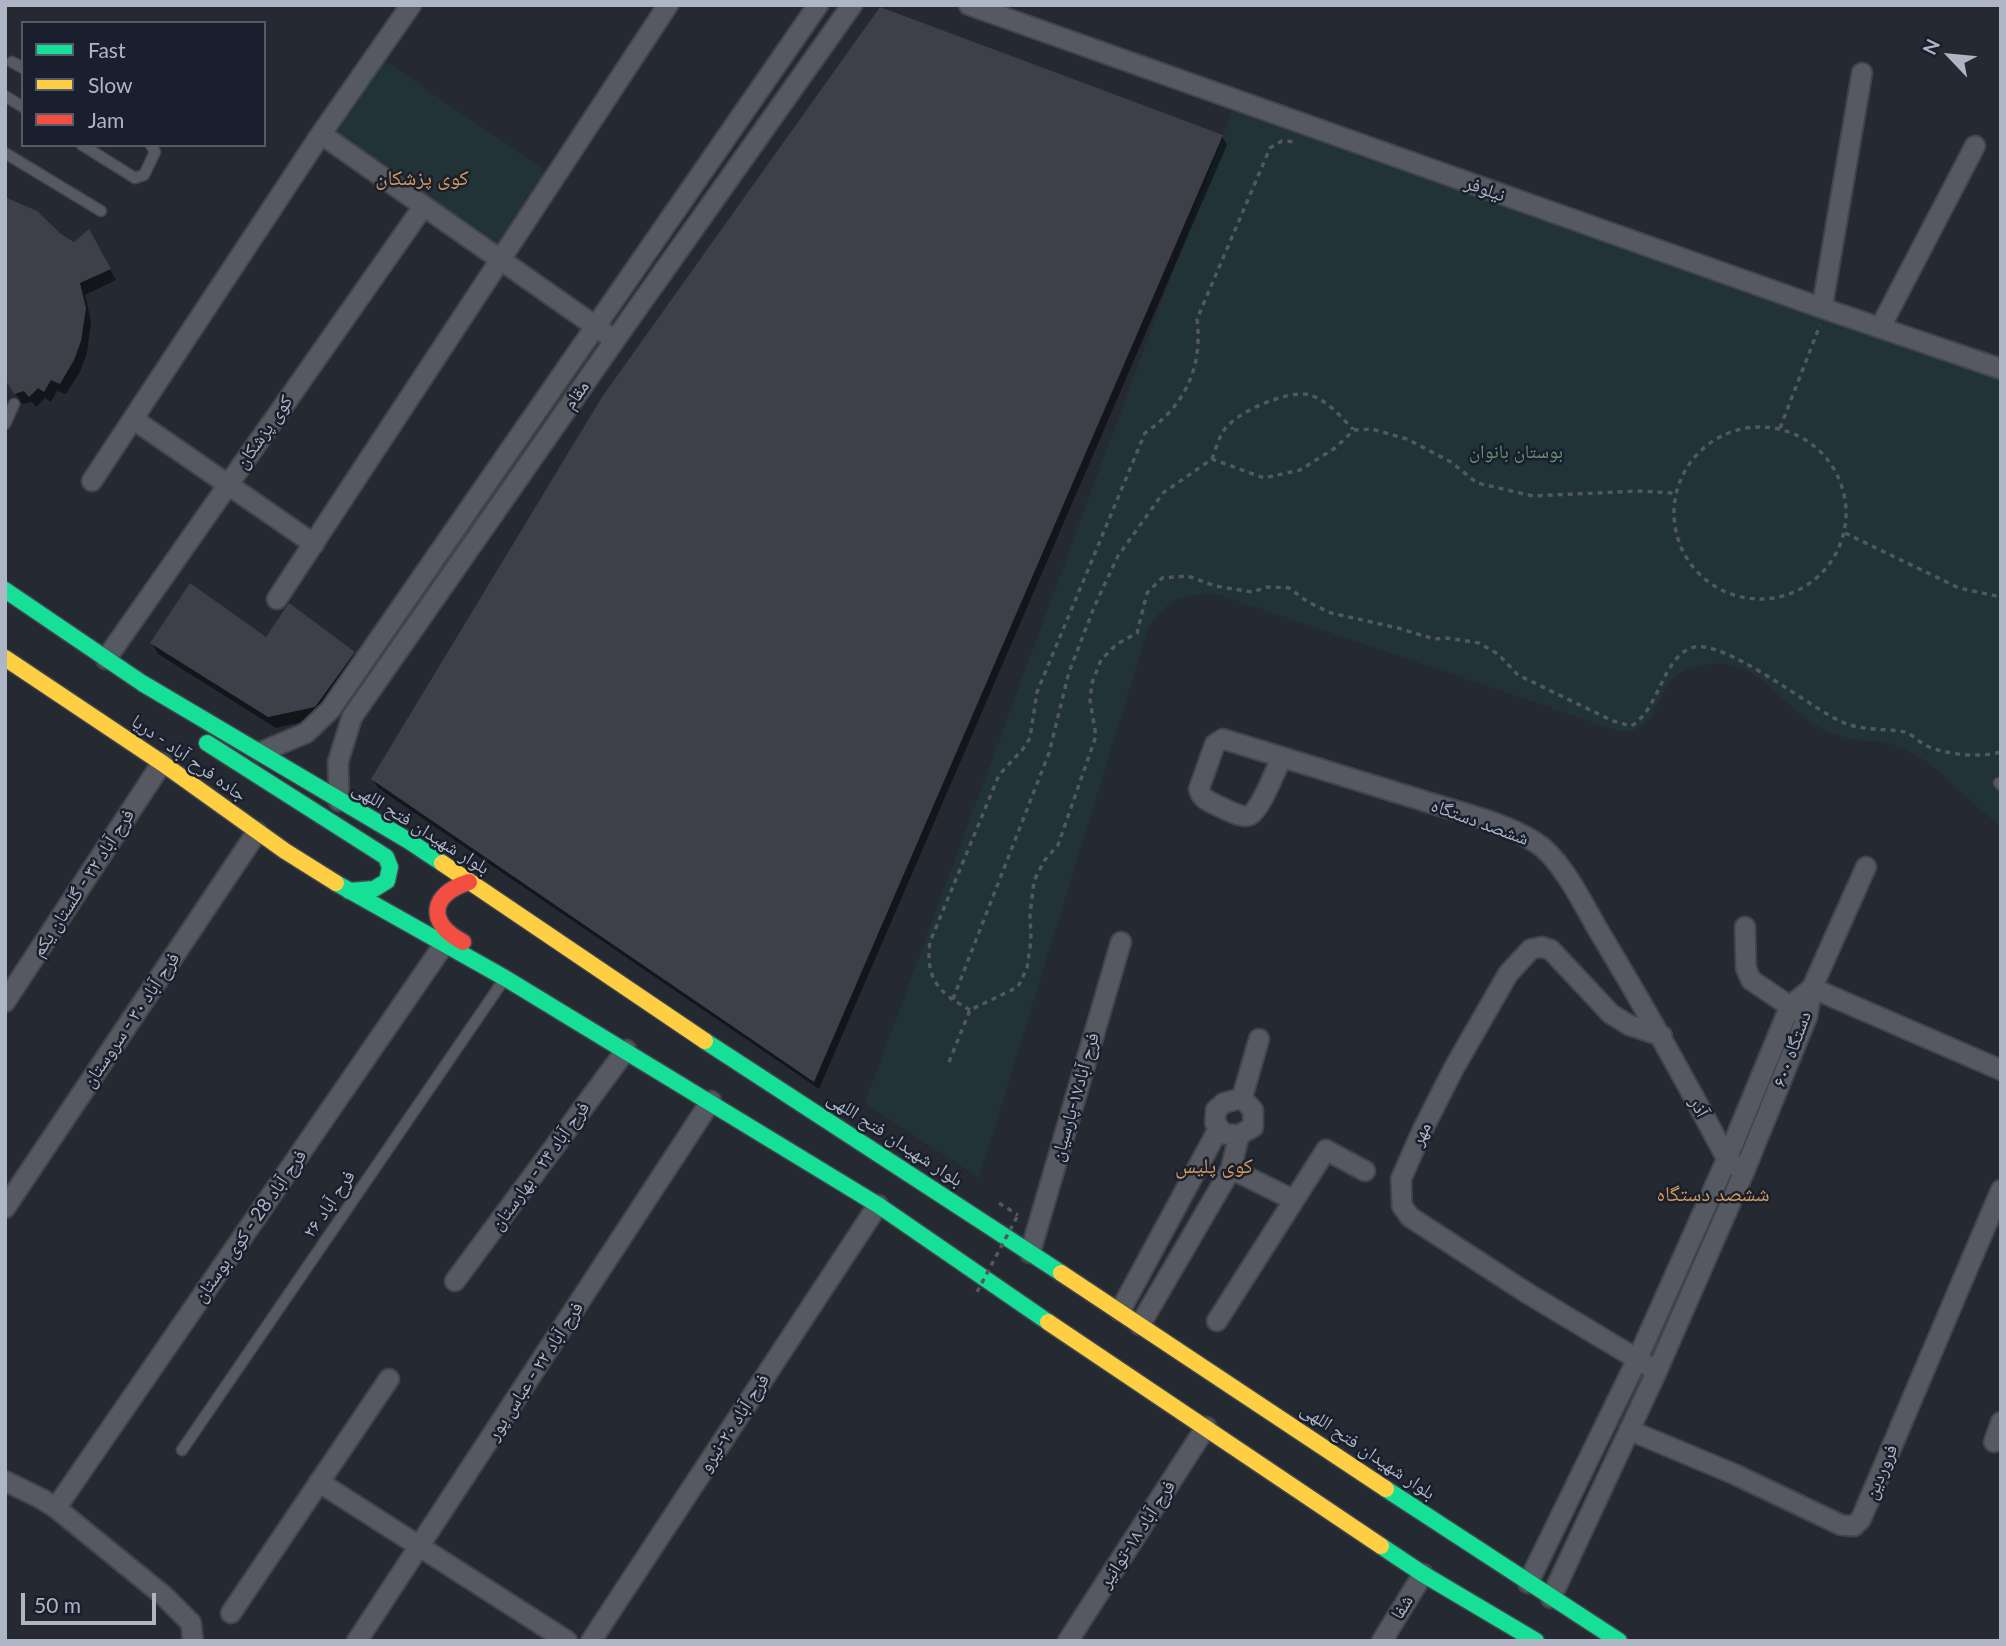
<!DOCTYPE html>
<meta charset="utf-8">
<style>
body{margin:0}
#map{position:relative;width:2006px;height:1646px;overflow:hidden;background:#252932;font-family:Lato,sans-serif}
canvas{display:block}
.frame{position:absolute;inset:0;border:7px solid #aeb5c4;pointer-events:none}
.legend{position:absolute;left:21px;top:21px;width:245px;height:126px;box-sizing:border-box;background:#191f2c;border:2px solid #555b69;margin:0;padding:9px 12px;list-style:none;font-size:21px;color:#aeb5c4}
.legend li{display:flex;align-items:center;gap:14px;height:35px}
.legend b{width:35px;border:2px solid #555b69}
.north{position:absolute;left:1915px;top:21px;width:70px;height:70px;-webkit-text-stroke:5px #191f2c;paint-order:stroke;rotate:296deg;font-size:19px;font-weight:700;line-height:28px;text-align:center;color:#aeb5c4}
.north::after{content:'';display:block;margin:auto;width:24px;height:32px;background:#aeb5c4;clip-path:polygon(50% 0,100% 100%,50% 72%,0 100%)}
.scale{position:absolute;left:21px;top:1593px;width:135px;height:32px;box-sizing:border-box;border:4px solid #aeb5c4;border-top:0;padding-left:9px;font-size:21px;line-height:24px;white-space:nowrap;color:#aeb5c4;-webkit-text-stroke:5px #191f2c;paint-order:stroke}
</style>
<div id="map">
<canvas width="2006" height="1646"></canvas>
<div class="frame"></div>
<ul class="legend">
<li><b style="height:9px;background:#16e098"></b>Fast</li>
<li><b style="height:9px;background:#ffcf43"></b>Slow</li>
<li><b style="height:9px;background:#f24e42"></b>Jam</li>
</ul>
<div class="north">N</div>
<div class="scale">50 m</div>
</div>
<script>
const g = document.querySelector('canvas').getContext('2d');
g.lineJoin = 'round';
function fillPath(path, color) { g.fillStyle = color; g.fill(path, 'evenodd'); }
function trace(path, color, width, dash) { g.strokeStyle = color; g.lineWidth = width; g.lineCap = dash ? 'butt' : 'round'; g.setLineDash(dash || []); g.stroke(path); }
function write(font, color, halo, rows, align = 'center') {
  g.font = font + ' Lato,"Noto Naskh Arabic",sans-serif'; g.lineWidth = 5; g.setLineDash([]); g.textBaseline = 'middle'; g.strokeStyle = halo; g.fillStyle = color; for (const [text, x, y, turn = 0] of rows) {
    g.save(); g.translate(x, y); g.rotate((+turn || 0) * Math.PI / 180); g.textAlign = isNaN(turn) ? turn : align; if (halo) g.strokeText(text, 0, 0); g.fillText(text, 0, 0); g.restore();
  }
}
fillPath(new Path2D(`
 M 376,55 L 549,173 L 494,256 L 321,134 Z
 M 1232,111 L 2001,375 L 2001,828 C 1990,816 1976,807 1965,796 C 1940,771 1923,754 1887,743 C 1880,741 1874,741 1866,741 C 1850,740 1835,735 1821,728 C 1773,703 1761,650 1694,667 C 1649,679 1666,735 1619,731 L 1217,594 C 1183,594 1166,599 1148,629 L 979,1178 L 865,1103 Z`), '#223337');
fillPath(new Path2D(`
 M 1222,136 L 1227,145 L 819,1089 L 378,788 L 373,779 Z
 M 89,232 L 116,280 L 85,295 L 91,321 L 87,353 L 80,372 L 66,394 L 57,391 L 51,402 L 45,398 L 36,407 L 32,402 L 22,404 L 5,376 L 60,235 L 74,244 Z
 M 267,639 L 354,653 L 361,664 L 321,718 L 276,728 L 158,654 L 152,643 Z`), '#0007');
fillPath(new Path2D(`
 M 880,7 L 1223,135 L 814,1082 L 371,779 L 602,397 Z
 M 5,197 L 37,211 L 61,234 L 74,242 L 89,229 L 111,269 L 80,283 L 86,308 L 81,341 L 74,360 L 60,384 L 51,380 L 44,392 L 38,388 L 29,397 L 24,391 L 14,394 L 5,379 Z
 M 190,583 L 266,637 L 289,603 L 355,652 L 315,707 L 268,717 L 150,643 Z`), '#3d4048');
const lane = new Path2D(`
 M 12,62 L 23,68
 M 5,96 L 23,107
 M 82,145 L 135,178 L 144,175 L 155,152 L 151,145
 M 5,153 L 101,211
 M 5,424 L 14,404
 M 1999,783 L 2001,785
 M 182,1450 L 503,981`);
const street = new Path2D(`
 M 411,5 L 321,134 L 605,333
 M 969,5 L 1822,308 L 2001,369
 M 1822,308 L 1862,73
 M 1880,328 L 1975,146
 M 133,419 L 314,544
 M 92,481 L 321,134
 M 277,599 L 668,5
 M 106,659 L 423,207
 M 261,752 L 306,733 L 330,710 L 818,5
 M 1282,757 C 1276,769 1261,809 1250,815 C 1241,819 1226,809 1218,806 C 1209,801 1201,799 1199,789 L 1215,744 L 1223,739 C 1289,759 1355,780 1421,800 C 1458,812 1501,821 1535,842 C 1561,858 1582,902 1597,928 C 1643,1004 1686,1081 1727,1159 L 1744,1172
 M 339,801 L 338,762 L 352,717 L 615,340 L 852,5
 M 1745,927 L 1746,968 L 1751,980 L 1800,1013
 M 1812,988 L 2001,1070
 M 5,1002 L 162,763
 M 1242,1098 L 1253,1110 L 1253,1127 L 1239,1135 L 1224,1134 L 1215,1123 L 1216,1110 L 1224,1103 Z
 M 1242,1098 L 1259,1039
 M 1231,1169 L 1294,1200
 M 5,1208 L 257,832
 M 1030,1253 L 1121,942
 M 455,1281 L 626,1050
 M 1120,1311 L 1219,1128
 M 1217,1321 L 1326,1150 L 1365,1171
 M 1140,1325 L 1231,1169 L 1239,1135
 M 1657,1371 L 1527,1293 L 1410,1217 L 1402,1206 L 1401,1179 L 1422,1131 L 1454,1068 L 1508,974 L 1531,949 L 1542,947 L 1551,950 L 1611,1014 L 1629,1025 L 1662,1036
 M 1629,1430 L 1734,1474 L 1841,1525 L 1854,1526 L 1861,1519 L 2001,1190
 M 1994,1442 L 2001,1422
 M 5,1481 L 42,1499 L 56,1508 L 164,1596 L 191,1623 L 193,1641
 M 319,1482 L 567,1641
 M 56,1508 L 445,943
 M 1528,1583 L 1637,1360 L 1727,1159 L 1790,1006 L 1812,988
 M 1551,1598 L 1657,1371 L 1744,1172 L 1807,1017 L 1812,988 L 1866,867
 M 231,1613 L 389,1379
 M 357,1641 L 711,1101
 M 591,1641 L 878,1205
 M 1068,1641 L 1206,1427
 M 1382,1641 L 1423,1574`);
const fast = new Path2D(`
 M 5,590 L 142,683 L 409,841 L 442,863
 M 207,743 L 386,857 L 390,867 L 387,881 L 374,889 L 349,891
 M 336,883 L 505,978 L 878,1205 L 1048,1322
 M 705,1041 L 1061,1273
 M 1386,1489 L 1619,1641
 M 1381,1546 L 1423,1574 L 1536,1641`);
const slow = new Path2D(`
 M 5,658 L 162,763 L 285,851 L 336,883
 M 442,863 L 705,1041
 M 1061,1273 L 1386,1489
 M 1048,1322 L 1381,1546`);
const jam = new Path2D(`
 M 463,942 C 426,923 430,894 469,882`);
trace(lane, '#41444b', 13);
trace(street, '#41444b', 23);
trace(fast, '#42464f', 19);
trace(slow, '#42464f', 19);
trace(jam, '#42464f', 19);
trace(new Path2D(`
 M1674 513a86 86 0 1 1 172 0a86 86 0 1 1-172 0Z
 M 1780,428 L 1820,325
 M 1212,459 C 1215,451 1218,441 1222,433 C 1233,413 1288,389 1310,395 C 1327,400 1341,417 1353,429
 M 1845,533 L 1959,588 L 2001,597
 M 953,999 L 1049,753 L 1069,672 L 1095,605 L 1118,556 L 1163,493 L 1212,459 L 1264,478 L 1300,470 L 1335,448 L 1354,430 L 1372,429 L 1407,439 L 1451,462 L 1477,483 L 1533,496 L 1637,491 L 1674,493
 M 970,1010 C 939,993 925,979 930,942 L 999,775 L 1023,749 L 1030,738 L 1037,692 L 1145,433 C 1185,406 1203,367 1197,319 L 1270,148 L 1282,141 L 1297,142
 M 949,1062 L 970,1010 L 1018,987 L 1027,968 L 1031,940 L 1030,914 L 1034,881 L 1044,861 L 1058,845 L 1096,736 L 1090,700 L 1092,683 L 1101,660 L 1117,644 L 1137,633 L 1147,593 L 1162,578 L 1188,576 L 1215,586 L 1252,592 L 1268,587 L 1289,588 L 1308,602 L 1331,613 L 1398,628 L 1434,639 L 1447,638 L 1479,643 L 1498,654 L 1518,675 L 1613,721 L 1631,726 C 1660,709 1661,660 1691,648 C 1722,636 1810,708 1842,722 C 1861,731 1885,728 1905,732 C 1913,735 1919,742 1927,746 C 1948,755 1979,758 2001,752
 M 999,1203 L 1018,1215`), '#53575e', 3.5, [5, 5]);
trace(lane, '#565961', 10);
trace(street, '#565961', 19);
trace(fast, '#16e098', 16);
trace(slow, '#ffcf43', 16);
trace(jam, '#f24e42', 16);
trace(new Path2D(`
 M 977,1292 L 1018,1215`), '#53575e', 3.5, [5, 5]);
write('19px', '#aeb5c4', '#191f2c', [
 ["نیلوفر",1485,189,20],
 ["مقام",576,395,-55],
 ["کوی پزشکان",264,432,-55],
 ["جاده فرح آباد - دریا",189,758,35],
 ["ششصد دستگاه",1480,822,20],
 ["بلوار شهیدان فتح اللهی",421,828,32],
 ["فرح آباد ۳۲ - گلستان یکم",83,883,-57],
 ["فرح آباد ۳۰ - سروستان",131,1020,-56],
 ["۶۰۰ دستگاه",1792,1049,-70],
 ["فرح آباد۱۷-پارسیان",1075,1097,-74],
 ["آذر",1699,1107,62],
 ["مهر",1421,1134,-65],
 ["بلوار شهیدان فتح اللهی",895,1139,33],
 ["فرح آباد ۲۴ - بهارستان",540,1166,-54],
 ["فرح آباد ۲۶",329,1204,-56],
 ["فرح آباد 28 - کوی بوستان",250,1226,-55],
 ["فرح آباد ۲۲ - عباس پور",535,1371,-57],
 ["فرح آباد ۲۰-نیرو",734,1423,-57],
 ["بلوار شهیدان فتح اللهی",1368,1451,34],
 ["فروردین",1881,1472,-67],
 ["فرح آباد ۱۸-توانیر",1137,1534,-57],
 ["شفا",1402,1607,-58]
]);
write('19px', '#669475', '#191f2c', [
 ["بوستان بانوان",1516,452]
]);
write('21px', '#d2995b', '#191f2c', [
 ["کوی پزشکان",422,178],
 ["کوی پلیس",1214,1166],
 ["ششصد دستگاه",1713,1194]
]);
</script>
